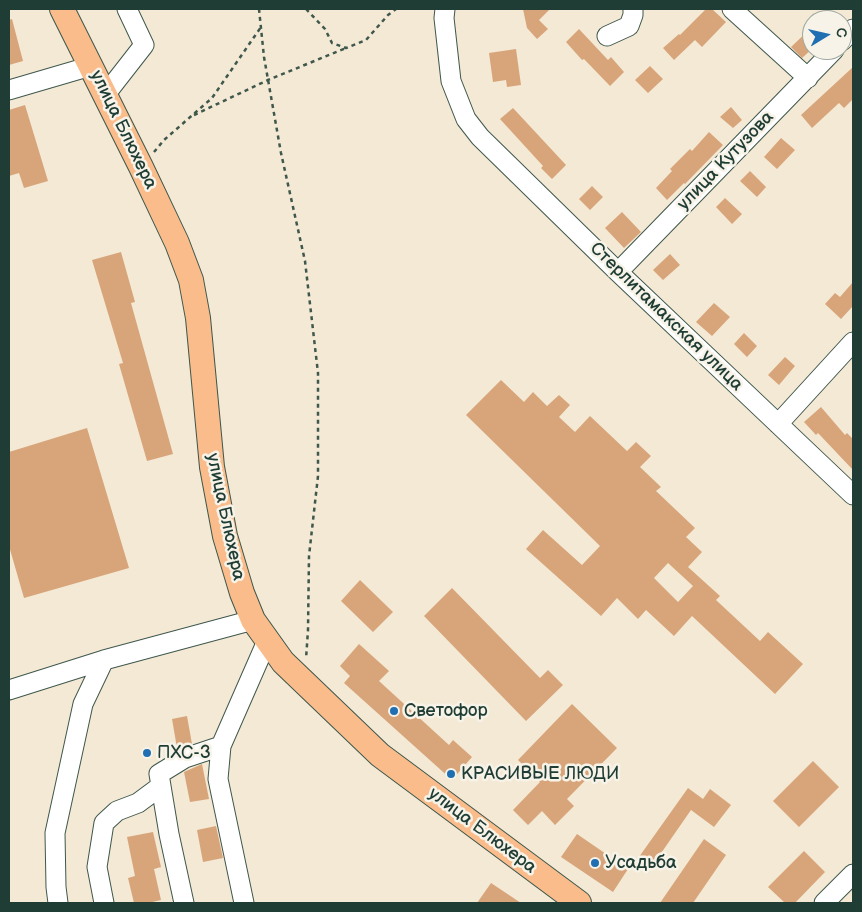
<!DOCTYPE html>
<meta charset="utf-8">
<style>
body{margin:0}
#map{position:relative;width:862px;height:912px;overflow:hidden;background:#f3e9d4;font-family:"Balsamiq Sans",sans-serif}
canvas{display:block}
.frame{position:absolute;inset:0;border:10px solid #1f3d34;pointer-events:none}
.north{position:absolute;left:802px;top:10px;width:50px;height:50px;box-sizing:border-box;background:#f7f3e8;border:1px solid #a1aaa0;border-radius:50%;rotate:81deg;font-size:14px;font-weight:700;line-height:20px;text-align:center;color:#1f3d34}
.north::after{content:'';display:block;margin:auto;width:18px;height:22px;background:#1f6fb2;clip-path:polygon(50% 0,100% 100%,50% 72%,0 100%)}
</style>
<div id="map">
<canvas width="862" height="912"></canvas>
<div class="frame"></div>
<div class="north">С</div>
</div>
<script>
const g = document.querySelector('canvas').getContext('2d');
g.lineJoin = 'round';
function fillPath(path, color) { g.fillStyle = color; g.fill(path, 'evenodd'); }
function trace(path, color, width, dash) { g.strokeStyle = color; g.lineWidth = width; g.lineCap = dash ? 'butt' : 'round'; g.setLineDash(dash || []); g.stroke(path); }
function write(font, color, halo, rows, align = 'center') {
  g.font = font + ' "Balsamiq Sans",sans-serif'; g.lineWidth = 5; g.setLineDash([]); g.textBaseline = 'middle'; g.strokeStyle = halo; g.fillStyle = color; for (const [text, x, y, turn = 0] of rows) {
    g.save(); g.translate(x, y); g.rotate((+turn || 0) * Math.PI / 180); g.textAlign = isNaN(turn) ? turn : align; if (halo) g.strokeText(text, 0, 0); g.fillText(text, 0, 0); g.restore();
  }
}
fillPath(new Path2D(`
 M 523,9 L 550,9 L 539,20 L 548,29 L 537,39 L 527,28 Z
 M 706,9 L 712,9 L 726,22 L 702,47 L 695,40 L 674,60 L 663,48 L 679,34 L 680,35 Z
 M 12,19 L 23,61 L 9,65 L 9,20 Z
 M 812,27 L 812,49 L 802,58 L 791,47 Z
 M 579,29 L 608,60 L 611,57 L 624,72 L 610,86 L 584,59 L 582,60 L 566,42 Z
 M 516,49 L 521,85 L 507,87 L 506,80 L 493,82 L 489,53 Z
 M 650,66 L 663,79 L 648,93 L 635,80 Z
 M 853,67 L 853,99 L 844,108 L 839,103 L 812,128 L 801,115 Z
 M 25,105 L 48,181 L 24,188 L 19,173 L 9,176 L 9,110 Z
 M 731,107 L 742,120 L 733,128 L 720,117 Z
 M 513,108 L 566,165 L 552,179 L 541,168 L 543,166 L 500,119 Z
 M 709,132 L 723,145 L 685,184 L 684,183 L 667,200 L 656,188 L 672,171 L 670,169 L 690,149 L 692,151 Z
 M 781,138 L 795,150 L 777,169 L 764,157 Z
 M 750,171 L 766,187 L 757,197 L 740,181 Z
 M 592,186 L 603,197 L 590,210 L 579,199 Z
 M 725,198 L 742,214 L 732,224 L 716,207 Z
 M 622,212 L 641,232 L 624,248 L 605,228 Z
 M 121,252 L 135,302 L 131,303 L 173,454 L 147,461 L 119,364 L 123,363 L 92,260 Z
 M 670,254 L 680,265 L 663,280 L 653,270 Z
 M 853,282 L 853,306 L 841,319 L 825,304 L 835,293 L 840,297 Z
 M 714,303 L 730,317 L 712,336 L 696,322 Z
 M 744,333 L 757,346 L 747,357 L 734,344 Z
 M 785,357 L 795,366 L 779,385 L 768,375 Z
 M 501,380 L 524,402 L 533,392 L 547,406 L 559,395 L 570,405 L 559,417 L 575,432 L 590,416 L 627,451 L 636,442 L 651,456 L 640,467 L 661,487 L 656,491 L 695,528 L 686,537 L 702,552 L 688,567 L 720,596 L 716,600 L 760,641 L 768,632 L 803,664 L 775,694 L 692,616 L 674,636 L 646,610 L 638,619 L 617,598 L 601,616 L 526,549 L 543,530 L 582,565 L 600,546 L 466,415 ZM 668,563 L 693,586 L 678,602 L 654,578 Z
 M 821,407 L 845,435 L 847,433 L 853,439 L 853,470 L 818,433 L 816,435 L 804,422 Z
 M 87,428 L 129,568 L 24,598 L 9,546 L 9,452 Z
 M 360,580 L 393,612 L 373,632 L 341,601 Z
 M 452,588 L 540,678 L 548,670 L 563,685 L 526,721 L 424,616 Z
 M 359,644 L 389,671 L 379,681 L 449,745 L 453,740 L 472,757 L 452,780 L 344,683 L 350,676 L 340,666 Z
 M 572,704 L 617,748 L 567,799 L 574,806 L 555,825 L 542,811 L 528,825 L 513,810 L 540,782 L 518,760 Z
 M 187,716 L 192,744 L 177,748 L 172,719 Z
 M 813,761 L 839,787 L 799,827 L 773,801 Z
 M 202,764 L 209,799 L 190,802 L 184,772 Z
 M 688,788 L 703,799 L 710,789 L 731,805 L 714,827 L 691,810 L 648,872 L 634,864 Z
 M 216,826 L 223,858 L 203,862 L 197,830 Z
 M 153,832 L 161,867 L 154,869 L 161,900 L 148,903 L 134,903 L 128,878 L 135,876 L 127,837 Z
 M 577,834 L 628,869 L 613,892 L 561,857 Z
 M 704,839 L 726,855 L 693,903 L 660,903 Z
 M 804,851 L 825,872 L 795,903 L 785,903 L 768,887 Z
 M 491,883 L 521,903 L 477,903 Z`), '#d8a57b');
const minor = new Path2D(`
 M 445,9 L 444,18 L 451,81 L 466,119 L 480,137 L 618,272 L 853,495
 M 732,9 L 808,78
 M 607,36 L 629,26 L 633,15 L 633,9
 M 842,41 L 853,29
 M 9,90 L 91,66
 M 105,95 L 144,45 L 127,9
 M 618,272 L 834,50
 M 778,424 L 853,342
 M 9,690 L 104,660
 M 58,903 L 56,887 L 55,833 L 83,704 L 104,660 L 253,620
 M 104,903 L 97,867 L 104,823 L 117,811 L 138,803 L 161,786
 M 184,903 L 169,834 L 159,774 L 185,758 L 221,746
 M 244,903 L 218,779 L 221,746 L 267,641
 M 824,903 L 853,874`);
const major = new Path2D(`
 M 62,9 L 141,167 L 177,243 L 191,280 L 198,318 L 212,467 L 225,536 L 242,593 L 253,620 L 283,662 L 380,755 L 579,903`);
trace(minor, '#3f574c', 21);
trace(major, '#3f574c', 26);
trace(new Path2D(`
 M 259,9 L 264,57 L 281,153 L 305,261 L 318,373 L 318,476 L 309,556 L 308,630 L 306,659
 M 306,9 L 325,29 L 332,43 L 346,48 L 366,40 L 388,15 L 396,9
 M 194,115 L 268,80 L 346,48
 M 154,152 L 164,140 L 212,98 L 261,27`), '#3f574c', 2.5, [4, 4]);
trace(minor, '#fff', 19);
trace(major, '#f9bc8a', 24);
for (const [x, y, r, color] of [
 [394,711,5,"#1f6fb2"],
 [147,753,5,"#1f6fb2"],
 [451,774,5,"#1f6fb2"],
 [595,863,5,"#1f6fb2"]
]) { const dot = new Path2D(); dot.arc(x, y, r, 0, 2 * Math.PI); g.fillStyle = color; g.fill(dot); trace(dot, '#f7f3e8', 2); }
write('18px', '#1f3d34', '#f7f3e8', [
 ["улица Блюхера",123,130,64],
 ["улица Кутузова",726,161,-46],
 ["Стерлитамакская улица",666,317,44],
 ["улица Блюхера",225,517,78],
 ["улица Блюхера",482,831,37]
]);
write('18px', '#1f3d34', '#f7f3e8', [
 ["Светофор",404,711],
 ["ПХС-3",157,753],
 ["КРАСИВЫЕ ЛЮДИ",461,774],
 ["Усадьба",605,863]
], 'left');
</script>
